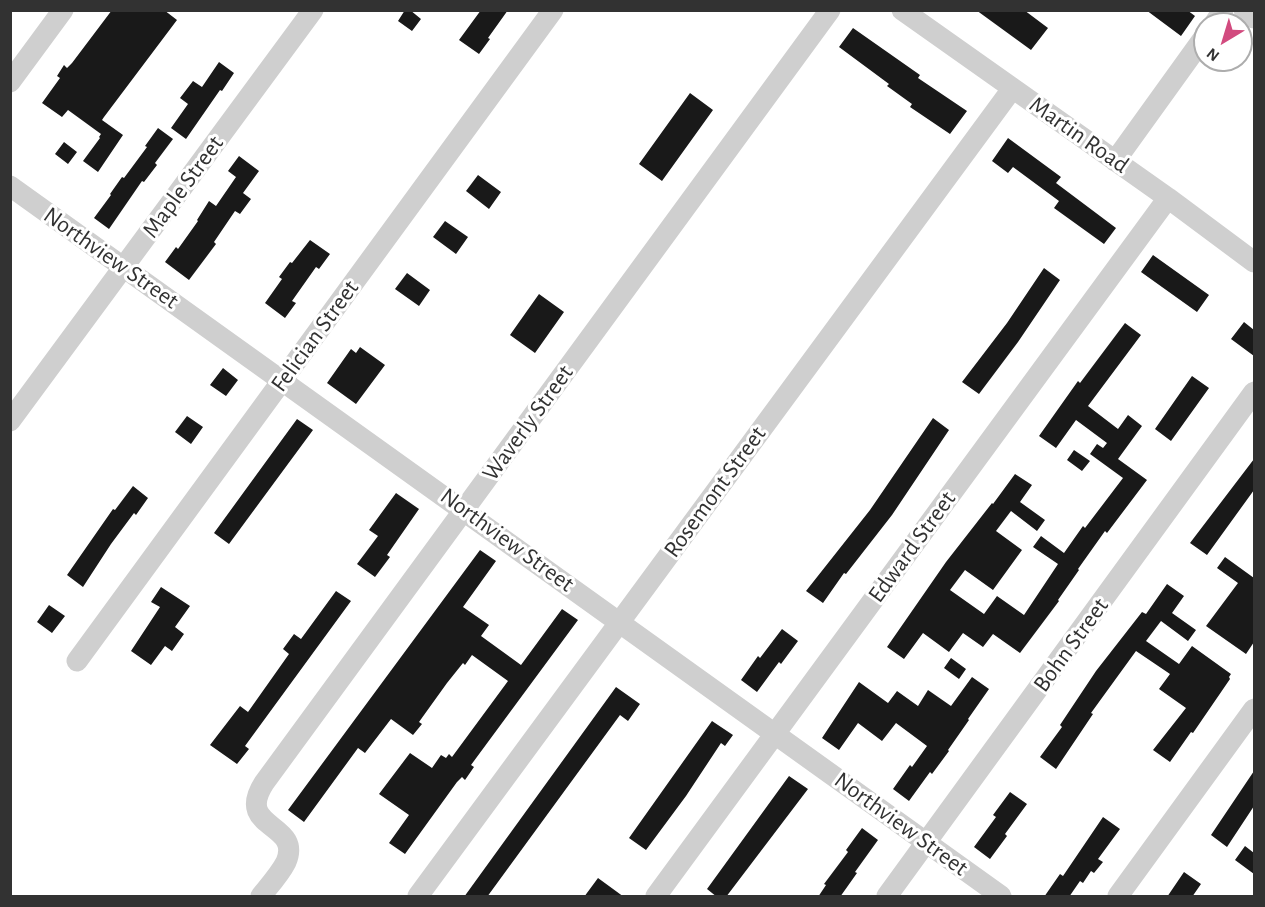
<!DOCTYPE html>
<style>
body{margin:0}
#map{position:relative;width:1265px;height:907px;overflow:hidden;background:#fff;font-family:"Alegreya Sans",sans-serif}
canvas{display:block}
.frame{position:absolute;inset:0;border:12px solid #323232;pointer-events:none}
.north{position:absolute;left:1193px;top:12px;width:60px;height:60px;box-sizing:border-box;background:#fff;border:2px solid #adadad;border-radius:50%;rotate:218deg;font-size:16px;font-weight:700;line-height:24px;text-align:center;color:#323232}
.north::after{content:'';display:block;margin:auto;width:21px;height:27px;background:#d24b7f;clip-path:polygon(50% 0,100% 100%,50% 72%,0 100%)}
</style>
<div id="map">
<canvas width="1265" height="907"></canvas>
<div class="frame"></div>
<div class="north">N</div>
</div>
<script>
const g = document.querySelector('canvas').getContext('2d');
g.lineJoin = 'round';
function fillPath(path, color) { g.fillStyle = color; g.fill(path, 'evenodd'); }
function trace(path, color, width, dash) { g.strokeStyle = color; g.lineWidth = width; g.lineCap = dash ? 'butt' : 'round'; g.setLineDash(dash || []); g.stroke(path); }
function write(font, color, halo, rows, align = 'center') {
  g.font = font + ' "Alegreya Sans",sans-serif'; g.lineWidth = 6; g.setLineDash([]); g.textBaseline = 'middle'; g.strokeStyle = halo; g.fillStyle = color; for (const [text, x, y, turn = 0] of rows) {
    g.save(); g.translate(x, y); g.rotate((+turn || 0) * Math.PI / 180); g.textAlign = isNaN(turn) ? turn : align; if (halo) g.strokeText(text, 0, 0); g.fillText(text, 0, 0); g.restore();
  }
}
fillPath(new Path2D(`
 M 112,10 L 164,10 L 177,20 L 104,117 L 102,120 L 123,135 L 98,172 L 83,161 L 100,138 L 99,137 L 101,134 L 68,110 L 62,117 L 42,103 L 60,78 L 57,76 L 64,65 L 67,68 L 72,63 Z
 M 405,10 L 410,10 L 421,19 L 412,31 L 398,21 Z
 M 481,10 L 508,10 L 488,38 L 490,39 L 479,54 L 459,40 Z
 M 976,10 L 1024,10 L 1048,28 L 1031,50 Z
 M 1146,10 L 1187,10 L 1195,16 L 1181,36 Z
 M 853,28 L 920,75 L 918,78 L 967,111 L 950,134 L 910,107 L 912,104 L 887,86 L 889,84 L 839,47 Z
 M 219,62 L 234,73 L 222,91 L 220,90 L 186,139 L 171,128 L 188,104 L 180,98 L 193,81 L 202,87 Z
 M 690,93 L 713,110 L 662,181 L 639,164 Z
 M 158,128 L 173,139 L 155,163 L 157,165 L 144,182 L 142,181 L 109,229 L 94,218 L 111,195 L 110,194 L 122,177 L 124,178 L 147,147 L 145,146 Z
 M 1008,138 L 1061,177 L 1056,183 L 1116,228 L 1104,244 L 1054,208 L 1059,201 L 1013,167 L 1008,173 L 992,161 Z
 M 64,142 L 77,152 L 68,164 L 55,154 Z
 M 239,156 L 259,171 L 243,193 L 251,199 L 240,214 L 235,211 L 214,242 L 216,244 L 189,280 L 165,262 L 176,247 L 178,249 L 198,221 L 197,220 L 209,201 L 216,206 L 236,177 L 228,171 Z
 M 478,175 L 501,192 L 489,209 L 466,191 Z
 M 445,221 L 468,237 L 456,254 L 433,237 Z
 M 310,240 L 330,254 L 319,269 L 316,267 L 292,301 L 296,303 L 285,318 L 265,303 L 282,279 L 279,277 L 290,262 L 292,263 Z
 M 1153,255 L 1209,295 L 1197,312 L 1141,272 Z
 M 1044,268 L 1060,280 L 1018,342 L 979,394 L 962,382 L 1007,323 Z
 M 407,273 L 430,290 L 419,306 L 395,289 Z
 M 539,294 L 564,312 L 535,353 L 510,335 Z
 M 1244,322 L 1254,330 L 1254,356 L 1231,339 Z
 M 1125,323 L 1141,335 L 1088,406 L 1118,429 L 1128,415 L 1142,426 L 1118,459 L 1147,480 L 1107,533 L 1105,531 L 1078,569 L 1079,570 L 1058,600 L 1059,601 L 1020,653 L 993,634 L 983,647 L 963,633 L 949,652 L 923,633 L 904,659 L 887,647 L 946,562 L 992,503 L 993,504 L 1015,474 L 1032,485 L 1020,502 L 1045,520 L 1037,531 L 1011,511 L 996,531 L 1022,550 L 993,590 L 965,570 L 950,590 L 984,614 L 997,596 L 1024,615 L 1058,564 L 1033,547 L 1041,536 L 1064,553 L 1083,526 L 1085,528 L 1123,478 L 1090,454 L 1097,444 L 1103,448 L 1107,443 L 1076,420 L 1056,448 L 1039,436 L 1078,381 L 1080,383 Z
 M 360,347 L 385,365 L 356,404 L 327,383 L 351,349 L 356,353 Z
 M 223,368 L 238,380 L 226,396 L 210,385 Z
 M 1192,376 L 1209,388 L 1171,441 L 1155,429 Z
 M 187,416 L 203,427 L 191,444 L 175,432 Z
 M 933,418 L 949,430 L 892,515 L 846,574 L 844,573 L 823,603 L 806,591 L 870,510 Z
 M 297,419 L 313,430 L 229,544 L 214,533 Z
 M 1074,450 L 1090,461 L 1082,471 L 1067,460 Z
 M 1254,459 L 1254,490 L 1207,555 L 1190,543 Z
 M 133,486 L 148,498 L 136,515 L 134,513 L 111,544 L 83,587 L 67,575 L 113,509 L 115,510 Z
 M 396,493 L 419,509 L 387,555 L 390,557 L 375,577 L 357,564 L 378,536 L 369,530 Z
 M 480,550 L 496,561 L 463,607 L 489,625 L 481,636 L 521,665 L 562,609 L 578,620 L 471,765 L 474,767 L 465,780 L 462,777 L 457,782 L 405,854 L 389,843 L 409,815 L 379,794 L 410,753 L 432,768 L 441,755 L 446,758 L 449,754 L 452,757 L 508,681 L 472,655 L 465,665 L 463,663 L 447,683 L 419,722 L 422,724 L 413,735 L 391,719 L 365,753 L 358,748 L 304,822 L 288,810 Z
 M 1225,557 L 1254,578 L 1254,642 L 1246,654 L 1206,626 L 1238,583 L 1217,568 Z
 M 1167,584 L 1184,596 L 1172,613 L 1196,630 L 1188,641 L 1161,621 L 1146,641 L 1179,664 L 1192,646 L 1231,674 L 1229,677 L 1230,679 L 1193,733 L 1191,732 L 1170,762 L 1153,750 L 1186,708 L 1159,689 L 1170,674 L 1136,651 L 1091,713 L 1093,714 L 1056,769 L 1040,757 L 1062,727 L 1060,725 L 1096,671 L 1142,612 L 1146,614 Z
 M 161,587 L 190,606 L 175,627 L 184,634 L 172,651 L 165,646 L 151,665 L 131,651 L 160,607 L 151,602 Z
 M 336,591 L 351,601 L 245,746 L 249,749 L 237,764 L 210,745 L 240,706 L 248,712 L 289,654 L 283,649 L 294,634 L 301,639 Z
 M 49,605 L 65,616 L 52,633 L 37,622 Z
 M 782,629 L 798,641 L 781,664 L 779,662 L 757,692 L 741,680 L 758,656 L 760,658 Z
 M 951,658 L 966,669 L 959,679 L 944,668 Z
 M 972,677 L 989,689 L 968,719 L 969,720 L 948,750 L 949,751 L 932,774 L 930,772 L 909,801 L 893,789 L 910,765 L 912,767 L 927,746 L 896,723 L 882,741 L 858,723 L 839,750 L 822,738 L 859,682 L 888,703 L 897,691 L 918,706 L 928,690 L 951,706 Z
 M 616,687 L 640,704 L 628,721 L 620,715 L 487,897 L 464,897 Z
 M 712,721 L 733,735 L 725,746 L 721,743 L 686,796 L 646,850 L 629,838 Z
 M 1254,771 L 1254,806 L 1227,847 L 1211,835 Z
 M 789,776 L 808,789 L 726,897 L 717,897 L 707,889 Z
 M 1010,792 L 1027,804 L 1005,834 L 1007,836 L 990,859 L 974,847 L 996,817 L 993,815 Z
 M 1103,817 L 1120,829 L 1098,859 L 1103,862 L 1094,873 L 1091,871 L 1083,883 L 1080,881 L 1069,897 L 1044,897 L 1060,874 L 1063,876 Z
 M 862,828 L 878,840 L 855,872 L 857,873 L 840,897 L 818,897 L 826,885 L 824,884 L 848,852 L 846,850 Z
 M 1245,846 L 1254,853 L 1254,874 L 1235,860 Z
 M 1184,872 L 1201,884 L 1192,897 L 1167,897 Z
 M 598,878 L 624,897 L 584,897 Z`), '#191919');
trace(new Path2D(`
 M 902,10 L 1168,198 L 1254,262
 M 1244,10 L 1254,18
 M 1214,24 L 1223,10
 M 10,82 L 63,10
 M 1115,161 L 1205,36
 M 10,186 L 1001,896
 M 10,421 L 313,10
 M 77,661 L 553,10
 M 261,896 C 269,886 280,874 286,862 C 303,822 234,830 264,783 L 830,10
 M 418,896 L 1012,89
 M 656,896 L 1168,198
 M 887,896 L 1254,392
 M 1118,896 L 1254,709`), '#cfcfcf', 21);
write('24px', '#323232', '#fff', [
 ["Martin Road",1079,135,35],
 ["Maple Street",183,187,-54],
 ["Northview Street",111,258,35],
 ["Felician Street",315,336,-54],
 ["Waverly Street",528,423,-54],
 ["Rosemont Street",715,492,-54],
 ["Northview Street",507,540,36],
 ["Edward Street",912,547,-54],
 ["Bohn Street",1071,645,-54],
 ["Northview Street",901,824,36]
]);
</script>
